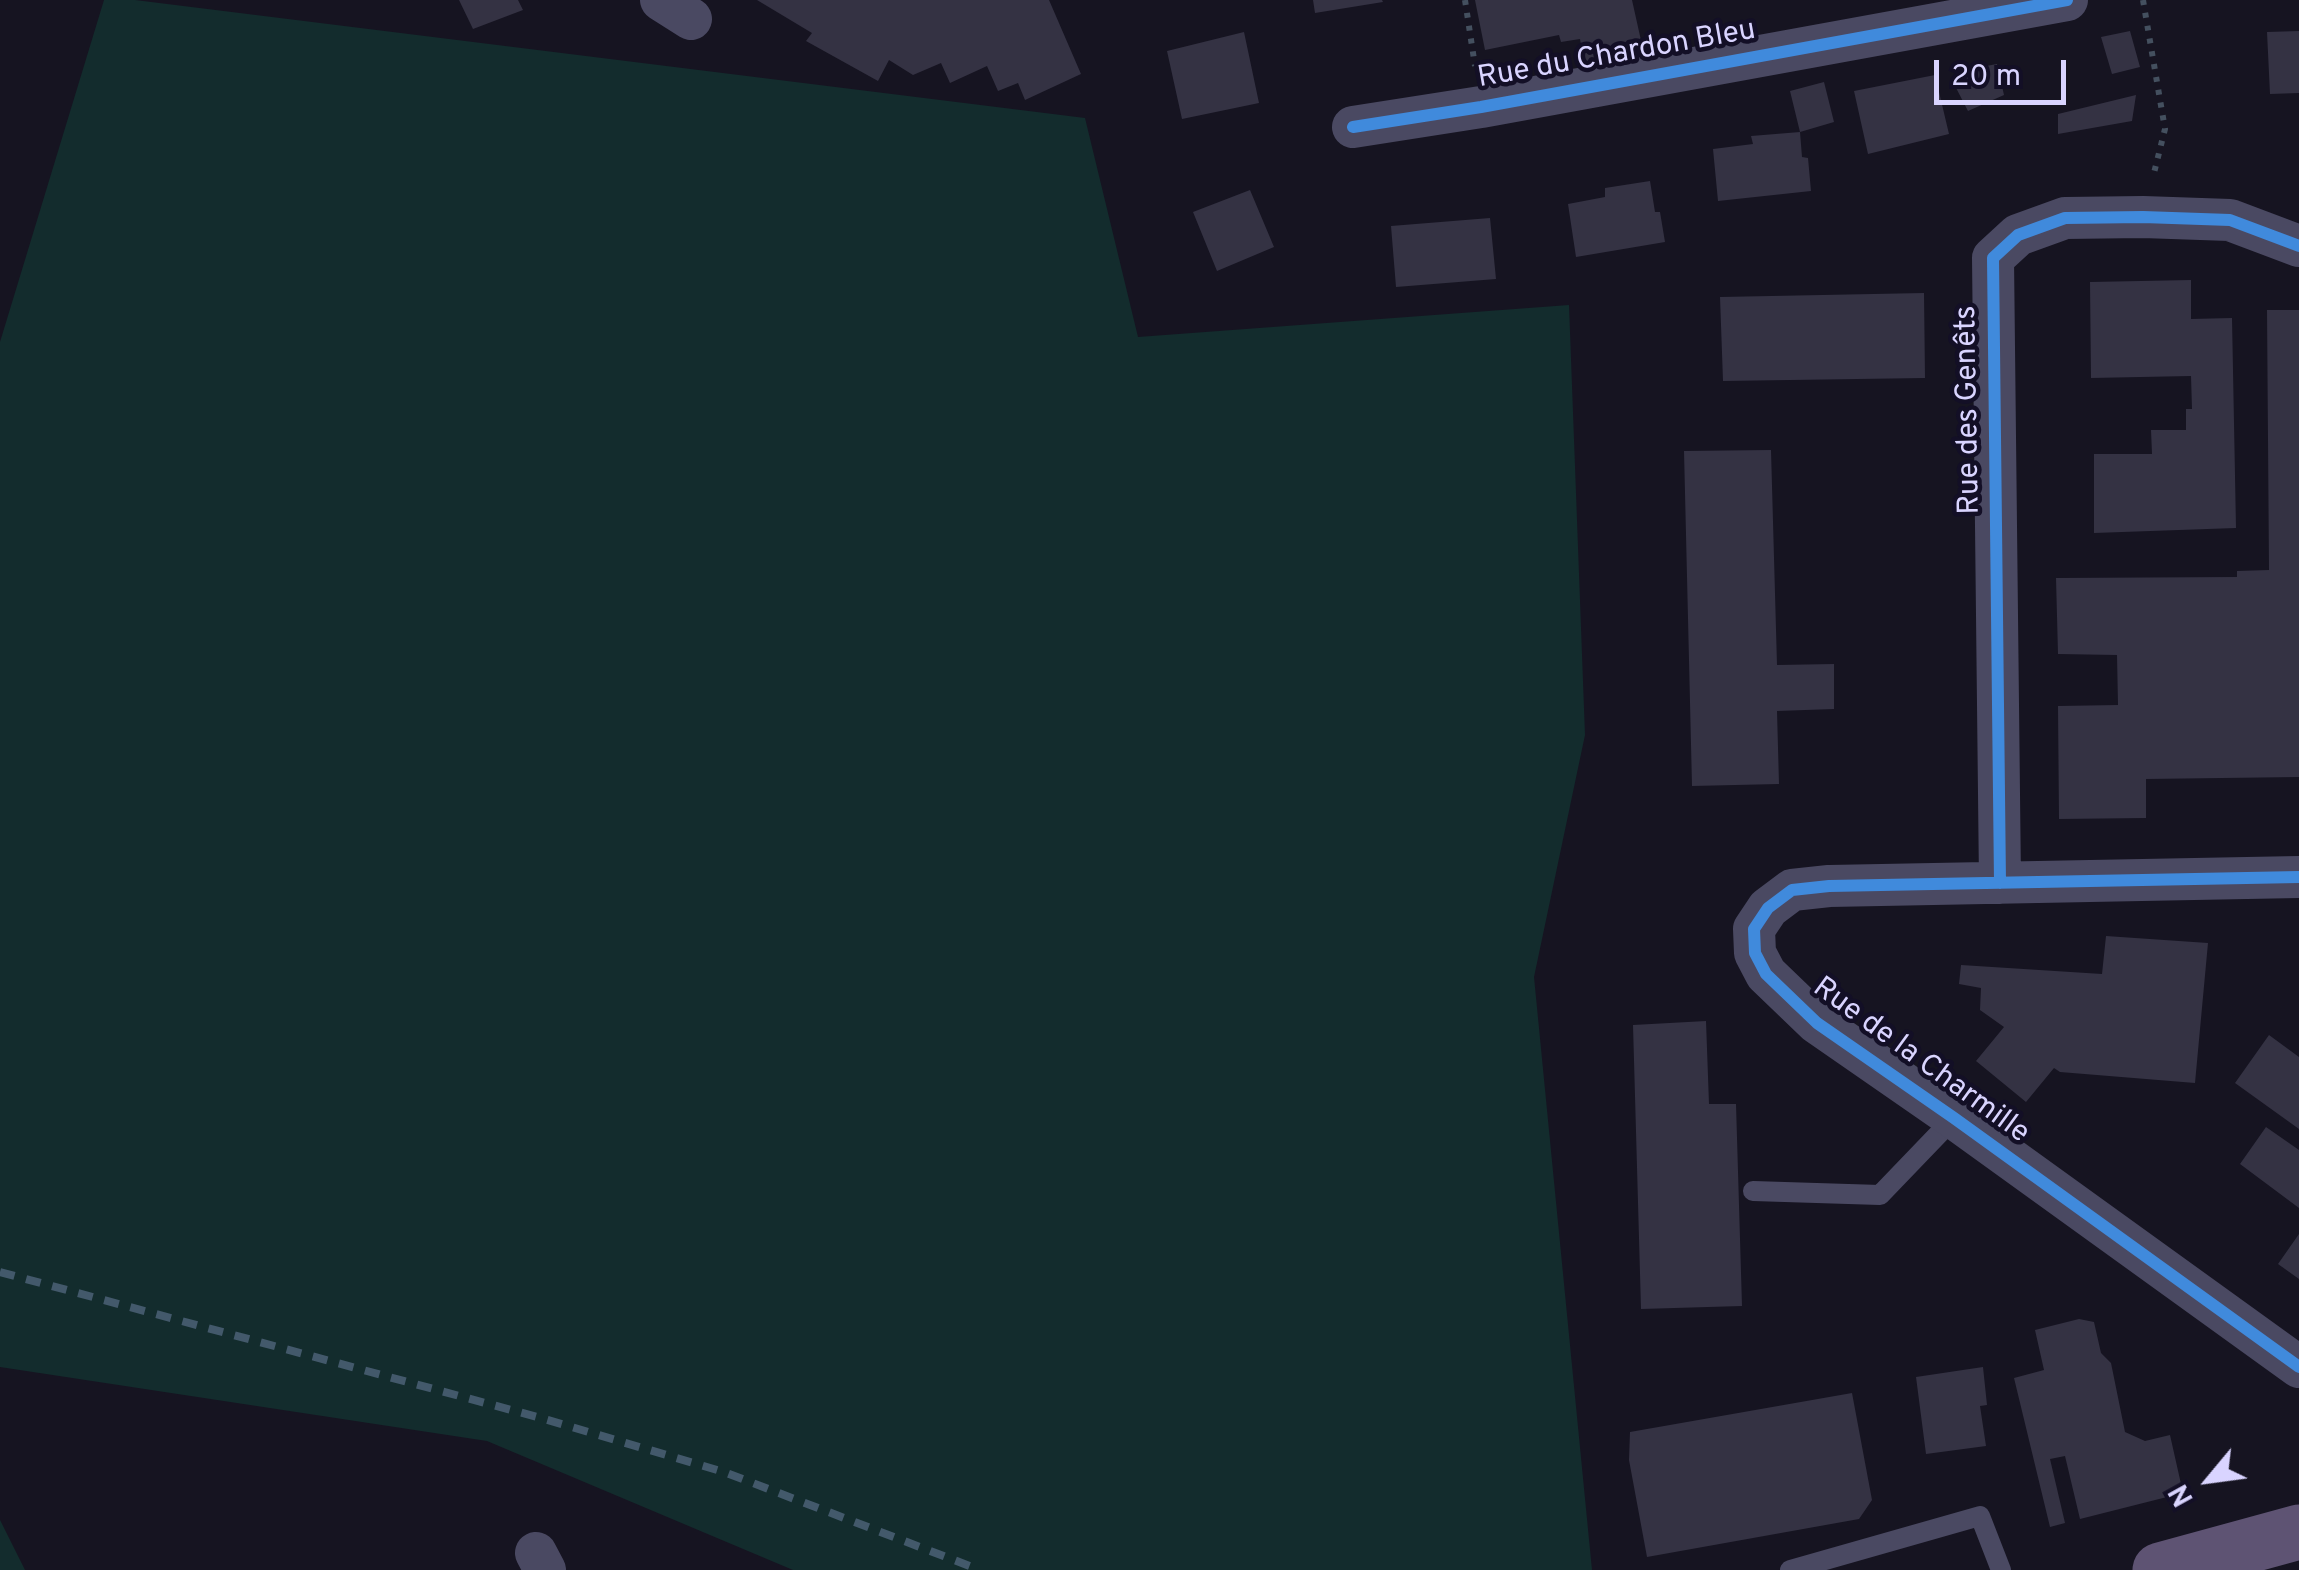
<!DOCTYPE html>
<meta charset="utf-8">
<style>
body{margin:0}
#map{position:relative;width:2299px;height:1570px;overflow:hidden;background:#161421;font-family:Overpass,sans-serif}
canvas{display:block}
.north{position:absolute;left:2159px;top:1430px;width:100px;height:100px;-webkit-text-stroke:8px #130f26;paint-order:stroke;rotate:241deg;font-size:28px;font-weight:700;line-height:40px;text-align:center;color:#d9d4ff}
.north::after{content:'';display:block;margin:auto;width:35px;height:45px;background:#d9d4ff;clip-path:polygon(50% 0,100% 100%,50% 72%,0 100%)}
.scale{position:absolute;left:1934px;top:60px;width:132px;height:45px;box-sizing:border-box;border:5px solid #d9d4ff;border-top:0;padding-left:12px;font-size:30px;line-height:35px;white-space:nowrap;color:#d9d4ff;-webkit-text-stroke:8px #130f26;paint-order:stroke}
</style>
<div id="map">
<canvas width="2299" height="1570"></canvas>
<div class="north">N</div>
<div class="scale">20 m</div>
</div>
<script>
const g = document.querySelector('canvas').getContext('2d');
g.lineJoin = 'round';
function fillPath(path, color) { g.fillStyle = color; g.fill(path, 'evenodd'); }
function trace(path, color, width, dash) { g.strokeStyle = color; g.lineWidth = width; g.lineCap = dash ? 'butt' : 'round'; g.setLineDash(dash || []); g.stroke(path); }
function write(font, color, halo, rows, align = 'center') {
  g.font = font + ' Overpass,sans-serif'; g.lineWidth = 9; g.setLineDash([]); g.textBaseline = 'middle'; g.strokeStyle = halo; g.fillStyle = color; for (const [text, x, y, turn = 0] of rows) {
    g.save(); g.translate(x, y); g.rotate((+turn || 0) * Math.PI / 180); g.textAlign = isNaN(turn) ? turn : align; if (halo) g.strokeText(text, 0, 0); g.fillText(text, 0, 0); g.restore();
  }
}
fillPath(new Path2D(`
 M 104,0 L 135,0 L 1085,118 L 1138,337 L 1569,305 L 1585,735 L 1534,977 L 1592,1570 L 793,1570 L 487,1441 L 0,1367 L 0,342 Z
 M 0,1520 L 25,1570 L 0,1570 Z`), '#132c2d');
fillPath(new Path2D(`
 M 459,0 L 518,0 L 523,10 L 473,29 Z
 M 757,0 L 1049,0 L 1081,74 L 1025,100 L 1018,83 L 998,91 L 987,66 L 950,83 L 941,63 L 913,75 L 889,60 L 878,81 L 806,41 L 812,33 Z
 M 1313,0 L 1382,0 L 1383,2 L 1315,13 Z
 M 1475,0 L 1632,0 L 1646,63 L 1586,75 L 1580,39 L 1561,42 L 1559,35 L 1485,50 Z
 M 2130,31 L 2140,67 L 2112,74 L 2101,37 Z
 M 2299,31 L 2299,93 L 2270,94 L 2267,32 Z
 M 1244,32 L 1259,103 L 1182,119 L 1167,51 Z
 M 1997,64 L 2004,95 L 1968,111 L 1954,84 L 1986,66 Z
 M 1935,75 L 1949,134 L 1868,154 L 1854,91 Z
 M 1824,82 L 1834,122 L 1800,132 L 1802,157 L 1808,158 L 1811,191 L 1718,201 L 1713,149 L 1753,144 L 1751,136 L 1800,132 L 1790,91 Z
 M 2136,95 L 2132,121 L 2058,134 L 2058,114 Z
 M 1650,181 L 1655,212 L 1660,212 L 1665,242 L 1576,257 L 1568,204 L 1605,197 L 1605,188 Z
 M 1250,190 L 1274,247 L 1217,271 L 1193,212 Z
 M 1490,218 L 1496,279 L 1396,287 L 1391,226 Z
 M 2191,280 L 2191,319 L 2232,318 L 2236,528 L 2094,533 L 2094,454 L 2152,454 L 2151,430 L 2186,430 L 2186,409 L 2192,409 L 2191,376 L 2091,378 L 2090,282 Z
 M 1924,293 L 1925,378 L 1723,381 L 1720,297 Z
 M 2267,310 L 2299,310 L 2299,777 L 2146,779 L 2146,818 L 2059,819 L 2058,706 L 2118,705 L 2117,655 L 2058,654 L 2056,578 L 2237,577 L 2237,571 L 2269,570 Z
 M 1771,450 L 1777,665 L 1834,664 L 1834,709 L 1777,711 L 1779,784 L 1692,786 L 1684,451 Z
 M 2106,936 L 2208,943 L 2195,1083 L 2060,1072 L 2054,1068 L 2026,1102 L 1976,1061 L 2004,1027 L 1980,1010 L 1981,988 L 1959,984 L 1961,965 L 2102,974 Z
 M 1706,1021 L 1709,1104 L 1736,1104 L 1742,1306 L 1641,1309 L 1633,1025 Z
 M 2269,1035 L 2299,1057 L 2299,1129 L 2235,1083 Z
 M 2266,1127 L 2299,1150 L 2299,1208 L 2240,1164 Z
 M 2299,1234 L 2299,1279 L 2278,1264 Z
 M 2079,1319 L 2094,1322 L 2101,1353 L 2111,1363 L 2125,1432 L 2145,1441 L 2170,1435 L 2181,1484 L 2171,1496 L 2080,1519 L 2065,1456 L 2050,1459 L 2065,1523 L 2050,1527 L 2014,1378 L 2044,1370 L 2035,1330 Z
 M 1983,1367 L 1987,1405 L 1980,1406 L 1986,1446 L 1926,1454 L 1916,1377 Z
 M 1852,1393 L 1872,1500 L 1859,1519 L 1647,1557 L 1629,1460 L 1630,1432 Z`), '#343243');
trace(new Path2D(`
 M 1465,0 L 1475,66
 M 2143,0 L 2165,129 L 2153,177`), '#44505f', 6, [5, 8]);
trace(new Path2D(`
 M 1753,1191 L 1880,1195 L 1954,1118
 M 1790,1570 L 1980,1516 L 2001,1570`), '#4a4962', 20);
trace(new Path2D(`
 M 661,0 L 691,19
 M 1353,127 L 1481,107 L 2067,0
 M 2299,877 L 1829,886 L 1792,890 L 1768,908 L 1754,929 L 1755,953 L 1766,974 L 1817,1023 L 1954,1118 L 2299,1367
 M 2000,883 L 1993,258 L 2018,235 L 2065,218 L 2143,217 L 2230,220 L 2299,246
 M 536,1553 L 545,1570`), '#4a4962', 42);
trace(new Path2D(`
 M 2160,1570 L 2299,1532`), '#5e5373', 55);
trace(new Path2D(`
 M 0,1272 L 541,1418 L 724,1472 L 980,1570`), '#43596b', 8, [15, 12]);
trace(new Path2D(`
 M 1353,127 L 1481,107 L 2067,0
 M 2299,877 L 1829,886 L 1792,890 L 1768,908 L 1754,929 L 1755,953 L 1766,974 L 1817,1023 L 1954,1118 L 2299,1367
 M 2000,883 L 1993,258 L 2018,235 L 2065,218 L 2143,217 L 2230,220 L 2299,246`), '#408adc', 12);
write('30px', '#d9d4ff', '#130f26', [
 ["Rue du Chardon Bleu",1617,56,-10],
 ["Rue des Genêts",1970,410,-91],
 ["Rue de la Charmille",1920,1062,36]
]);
</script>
